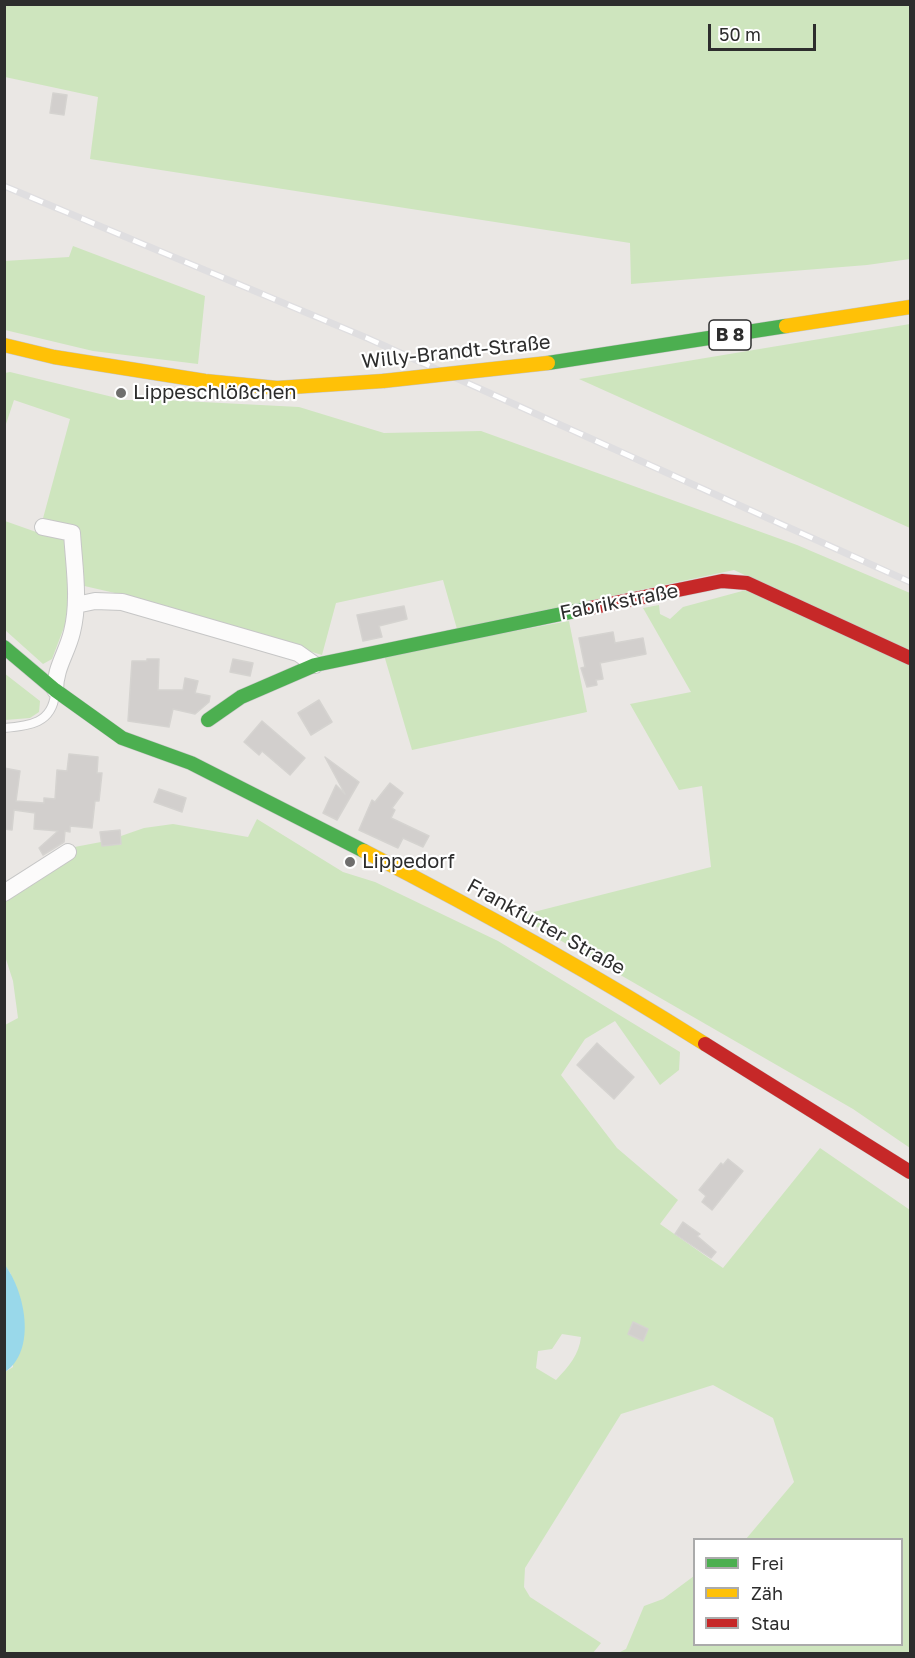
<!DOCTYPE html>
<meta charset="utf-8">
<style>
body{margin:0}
#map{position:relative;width:915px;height:1658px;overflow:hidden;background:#eae7e4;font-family:"Golos Text",sans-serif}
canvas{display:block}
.frame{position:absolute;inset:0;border:6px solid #2d2d2d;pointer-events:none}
.legend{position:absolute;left:693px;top:1538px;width:210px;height:108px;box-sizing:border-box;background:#fff;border:2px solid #ababab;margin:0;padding:8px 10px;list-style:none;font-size:18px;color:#2d2d2d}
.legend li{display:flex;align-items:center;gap:12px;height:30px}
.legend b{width:30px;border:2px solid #ababab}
.scale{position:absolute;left:708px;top:24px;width:108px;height:27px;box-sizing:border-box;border:3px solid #2d2d2d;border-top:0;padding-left:8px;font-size:18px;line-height:21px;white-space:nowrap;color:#2d2d2d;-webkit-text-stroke:4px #fff;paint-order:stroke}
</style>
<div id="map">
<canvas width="915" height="1658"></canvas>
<div class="frame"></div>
<ul class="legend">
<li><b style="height:8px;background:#4caf50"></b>Frei</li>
<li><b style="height:8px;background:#ffc107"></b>Zäh</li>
<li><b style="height:8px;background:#c62828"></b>Stau</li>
</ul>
<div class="scale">50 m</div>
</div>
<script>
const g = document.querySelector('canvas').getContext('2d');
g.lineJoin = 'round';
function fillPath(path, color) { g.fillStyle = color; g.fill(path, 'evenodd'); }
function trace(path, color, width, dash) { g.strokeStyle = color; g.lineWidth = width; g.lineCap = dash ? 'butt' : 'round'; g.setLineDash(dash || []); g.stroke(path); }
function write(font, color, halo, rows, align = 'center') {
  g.font = font + ' "Golos Text",sans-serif'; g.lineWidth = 4.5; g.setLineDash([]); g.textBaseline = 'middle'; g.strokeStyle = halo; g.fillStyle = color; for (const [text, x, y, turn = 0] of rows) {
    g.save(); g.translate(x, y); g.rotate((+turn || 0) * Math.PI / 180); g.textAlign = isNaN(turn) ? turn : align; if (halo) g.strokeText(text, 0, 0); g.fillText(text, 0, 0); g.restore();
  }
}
fillPath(new Path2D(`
 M 5,4 L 910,5 L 910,259 L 867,265 L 631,284 L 630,243 L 90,159 L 98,97 L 5,77 Z
 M 73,246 L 205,296 L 198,364 L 93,351 L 5,330 L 4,261 L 69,257 Z
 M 910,324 L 910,528 L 579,379 Z
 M 10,372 L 125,400 L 164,400 L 299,407 L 384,433 L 481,431 L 797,545 L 910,593 L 910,652 L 734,570 L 457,629 L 443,580 L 336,603 L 322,655 L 115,593 L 80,585 L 52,659 L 43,664 L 5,630 L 5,521 L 39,533 L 70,419 L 14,400 L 5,427 L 5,373 Z
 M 746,590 L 910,664 L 910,1148 L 853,1109 L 518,916 L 711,867 L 702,786 L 679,790 L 630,704 L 691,692 L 643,608 L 659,605 L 660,614 L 670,619 L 683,607 Z
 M 569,621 L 587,712 L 412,750 L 384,655 Z
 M 4,673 L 40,701 L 39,712 L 30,718 L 5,720 Z
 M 257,819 L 343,872 L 375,882 L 498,941 L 680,1052 L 679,1070 L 660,1085 L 615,1021 L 585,1039 L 561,1075 L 617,1148 L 678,1200 L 660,1224 L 723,1268 L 820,1148 L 910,1210 L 910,1653 L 618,1653 L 626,1649 L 644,1606 L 663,1599 L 694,1576 L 694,1644 L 902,1644 L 902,1540 L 746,1539 L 794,1482 L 773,1418 L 713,1385 L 621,1414 L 525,1568 L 524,1587 L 530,1597 L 601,1643 L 593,1653 L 5,1653 L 5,1372 L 13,1367 L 11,1274 L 5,1265 L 5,1025 L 18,1018 L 13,981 L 5,956 L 5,903 L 11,893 L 64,849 L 101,842 L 101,845 L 121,845 L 121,836 L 144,828 L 173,824 L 248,837 ZM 562,1334 L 581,1337 C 579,1355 569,1366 556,1380 L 536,1368 L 538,1351 L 552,1349 Z`), '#cee5be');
fillPath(new Path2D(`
 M 5,1265 C 25,1292 37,1350 5,1372 Z`), '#99d8ea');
const building = new Path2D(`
 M 53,93 L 67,95 L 64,115 L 50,113 Z
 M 404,606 L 407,619 L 379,626 L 382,637 L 363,641 L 357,615 Z
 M 613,632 L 615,643 L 643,638 L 646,654 L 600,663 L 603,679 L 596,680 L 597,685 L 587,687 L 581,668 L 585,667 L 579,638 Z
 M 147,659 L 159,659 L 158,690 L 183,690 L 185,678 L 198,681 L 195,693 L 210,696 L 209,702 L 195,714 L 173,709 L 169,727 L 128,721 L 132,661 L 147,661 Z
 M 233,659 L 253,663 L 250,676 L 230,672 Z
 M 319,700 L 332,722 L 311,735 L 298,713 Z
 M 262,721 L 305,758 L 290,775 L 262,751 L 259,755 L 244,742 Z
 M 69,754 L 98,757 L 97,773 L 102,773 L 99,801 L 95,801 L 92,828 L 70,826 L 70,832 L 65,831 L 64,842 L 43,855 L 39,848 L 58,831 L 34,829 L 35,813 L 14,810 L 12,830 L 4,829 L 4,768 L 20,771 L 16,801 L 44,803 L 44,798 L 55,799 L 57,770 L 67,771 Z
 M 325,757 L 359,782 L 337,820 L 323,813 L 336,785 L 345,794 Z
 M 390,783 L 403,793 L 392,808 L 395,810 L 391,818 L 429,836 L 423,847 L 403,838 L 398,848 L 359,830 L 372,800 L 375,802 Z
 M 159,789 L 186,798 L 182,812 L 154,802 Z
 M 120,830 L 121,844 L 102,846 L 100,832 Z
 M 597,1043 L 634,1077 L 614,1099 L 577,1065 Z
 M 728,1159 L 743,1171 L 712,1210 L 702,1202 L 706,1196 L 699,1190 L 721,1163 L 723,1165 Z
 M 683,1222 L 700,1234 L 697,1236 L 716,1252 L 711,1258 L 675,1234 Z
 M 633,1322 L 648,1329 L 643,1341 L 628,1334 Z`);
fillPath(building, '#d2cfcd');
trace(building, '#d5d3d0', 1.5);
const lane = new Path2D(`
 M 4,728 C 30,726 52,723 55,694`);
const street = new Path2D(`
 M 43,527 L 72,533 C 74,566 80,600 72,632 C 67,653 55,668 55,690
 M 76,605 L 95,601 L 122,602 L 298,653 L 315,665
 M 4,893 L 68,852`);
const fast = new Path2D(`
 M 548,363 L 786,326
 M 4,647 L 55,690 L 122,738 L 191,763 L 364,851
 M 208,720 L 241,697 L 315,665 L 590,608`);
const slow = new Path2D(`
 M 786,326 L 910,307
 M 4,345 L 54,357 L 205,381 L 277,388 L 383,381
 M 364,851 C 481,911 594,974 705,1044`);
const jam = new Path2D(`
 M 590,608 L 722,581 L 747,583 L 910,658
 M 705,1044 L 910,1172`);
trace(lane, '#c6c6c6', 10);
trace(street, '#c6c6c6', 18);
trace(fast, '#c6c6c6', 15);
trace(slow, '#c6c6c6', 15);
trace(jam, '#c6c6c6', 15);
trace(lane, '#fcfbfb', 8);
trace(street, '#fcfbfb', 16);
trace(fast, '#4caf50', 14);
trace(slow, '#ffc107', 14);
trace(jam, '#c62828', 14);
const rail = new Path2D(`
 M 4,186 L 367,338 L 910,582`);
trace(rail, '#dfdee0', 7);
trace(rail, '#fff', 4.5, [14]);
const slowBridge = new Path2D(`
 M 383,381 L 548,363`);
trace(slowBridge, '#c6c4c3', 15, []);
trace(slowBridge, '#ffc107', 14);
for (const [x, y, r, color] of [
 [121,393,6,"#6f6e6d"],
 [350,862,6,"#6f6e6d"]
]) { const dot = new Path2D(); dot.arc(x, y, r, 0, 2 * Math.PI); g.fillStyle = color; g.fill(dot); trace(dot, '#fff', 2); }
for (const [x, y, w] of [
 [730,335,42]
]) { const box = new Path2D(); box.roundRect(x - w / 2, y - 15, w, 30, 4.5); g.fillStyle = '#fff'; g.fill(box); trace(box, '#2d2d2d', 1.5); }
write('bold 18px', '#2d2d2d', null, [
 ["B 8",730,335]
]);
write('20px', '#2d2d2d', '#fff', [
 ["Willy-Brandt-Straße",456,352,-6],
 ["Fabrikstraße",619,602,-11],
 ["Frankfurter Straße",546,927,29]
]);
write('20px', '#2d2d2d', '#fff', [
 ["Lippeschlößchen",133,393],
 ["Lippedorf",362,862]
], 'left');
</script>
